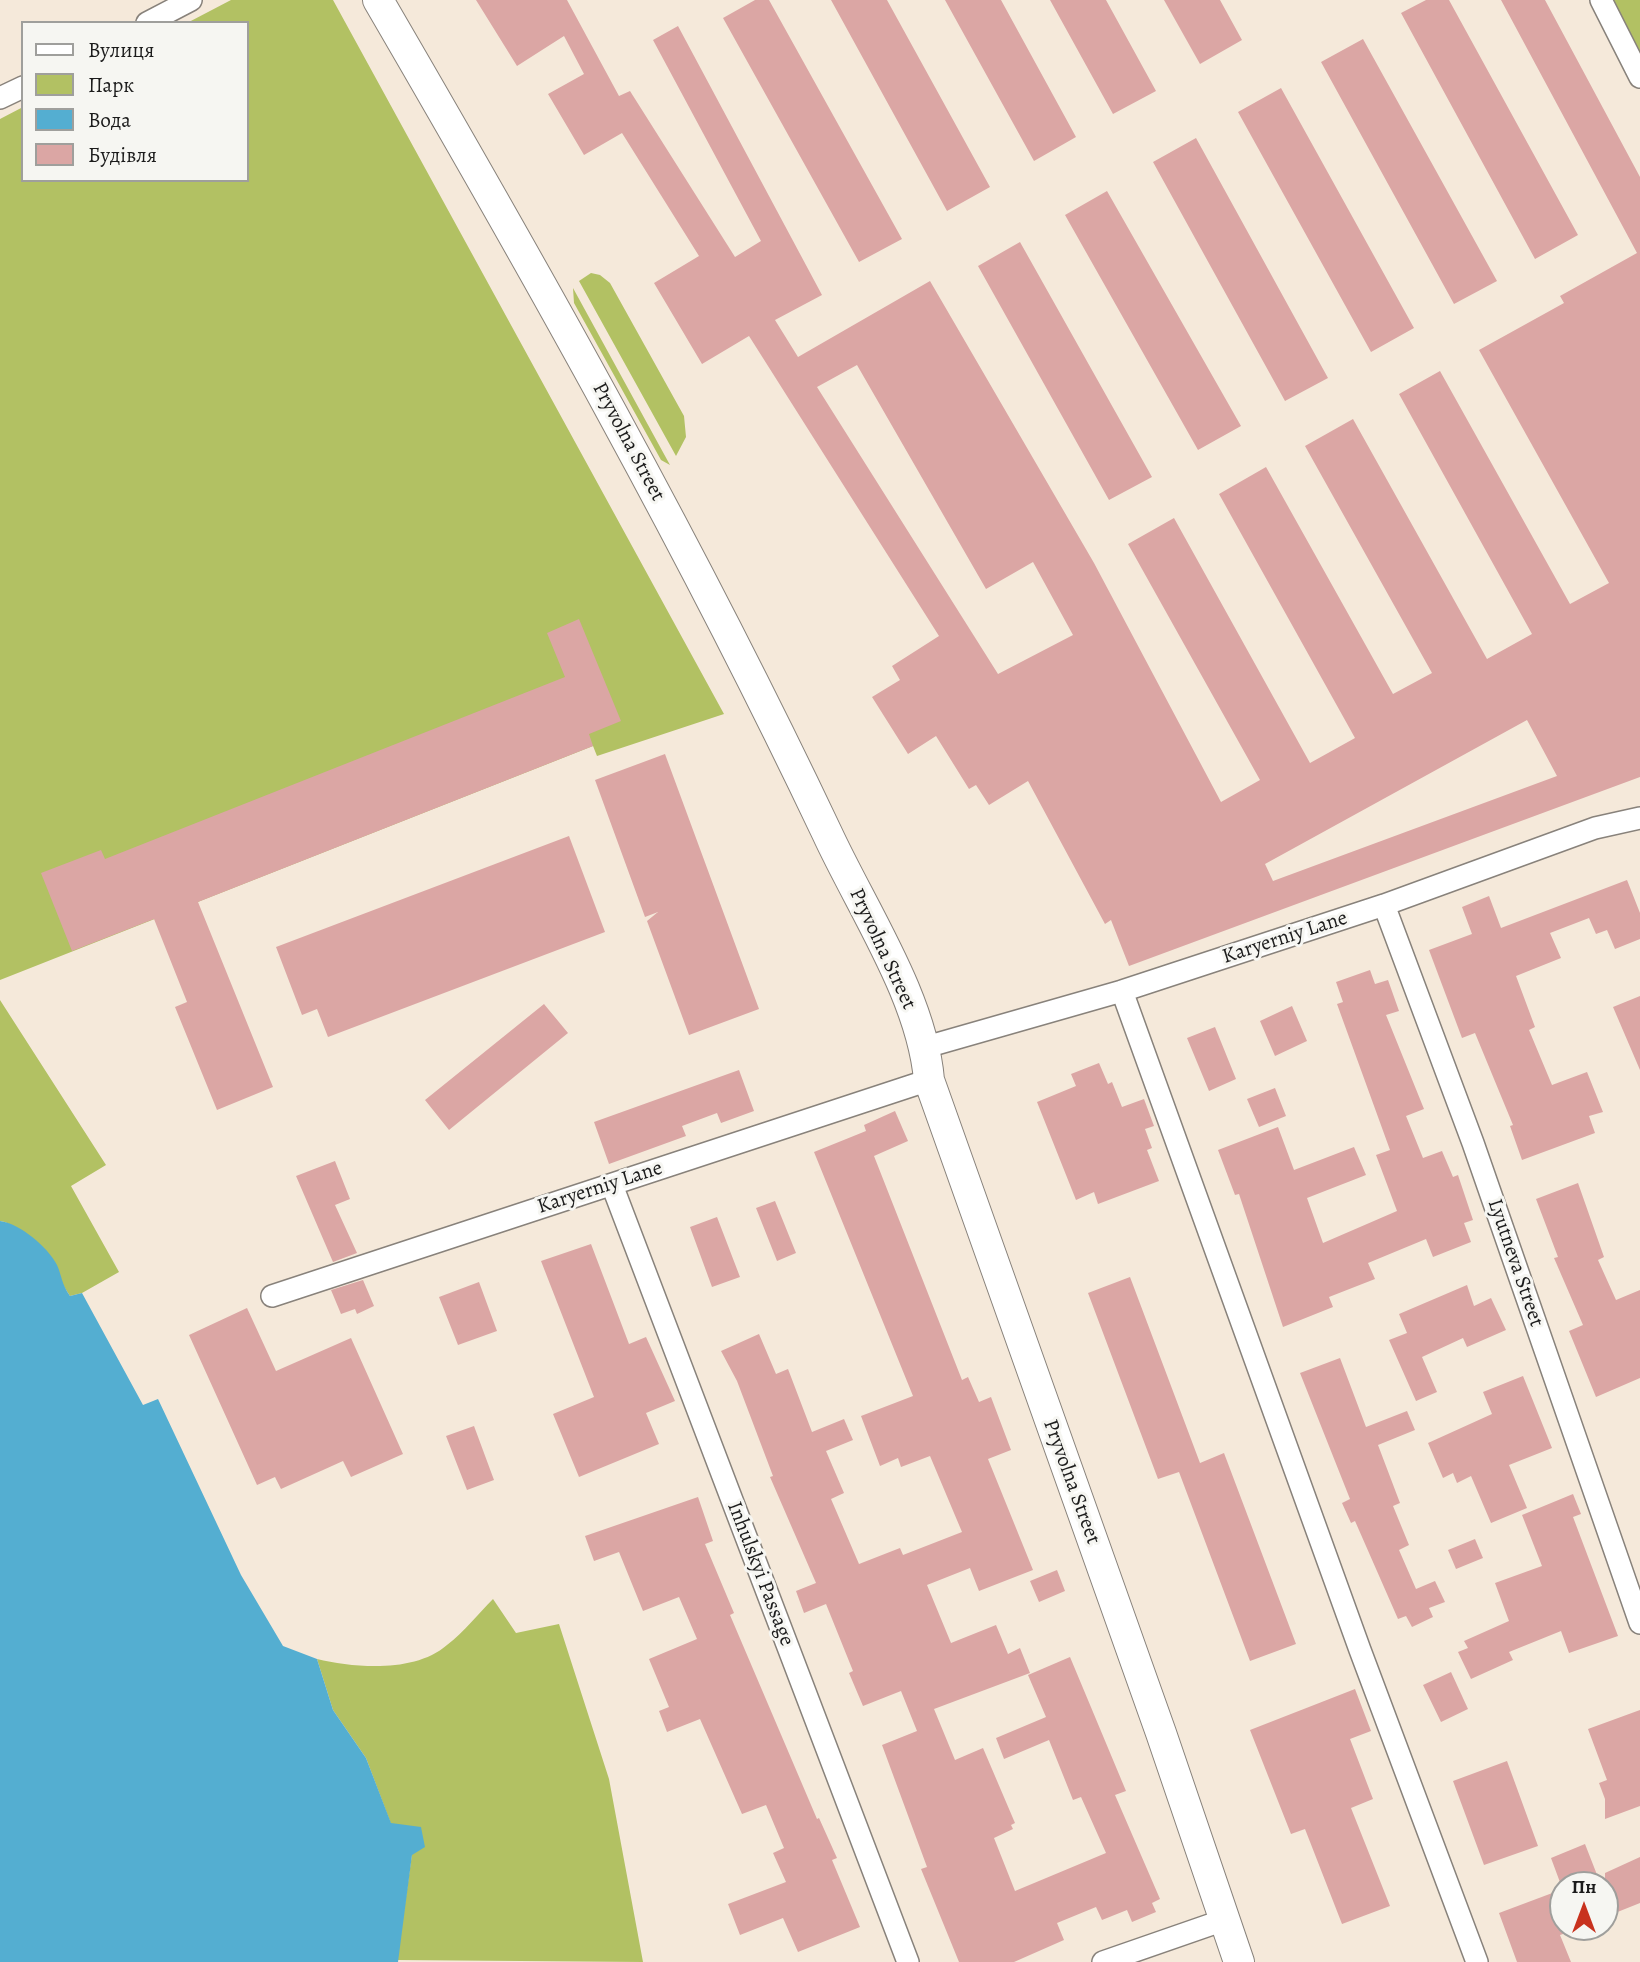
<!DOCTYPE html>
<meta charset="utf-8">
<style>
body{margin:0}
#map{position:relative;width:1640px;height:1962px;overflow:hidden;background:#f5e9da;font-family:Alegreya,serif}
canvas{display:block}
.legend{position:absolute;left:21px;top:21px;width:228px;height:161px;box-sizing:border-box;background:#f6f6f2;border:2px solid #9f9f9c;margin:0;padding:9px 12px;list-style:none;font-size:21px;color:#1c1c1c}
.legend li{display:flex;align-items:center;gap:14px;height:35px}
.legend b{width:35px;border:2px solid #9f9f9c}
.north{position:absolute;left:1549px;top:1871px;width:70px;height:70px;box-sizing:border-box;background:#f6f6f2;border:2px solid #9f9f9c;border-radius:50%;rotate:0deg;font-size:19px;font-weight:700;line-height:28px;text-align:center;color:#1c1c1c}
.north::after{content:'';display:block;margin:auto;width:24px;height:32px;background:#c8321e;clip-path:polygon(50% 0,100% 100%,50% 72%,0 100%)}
</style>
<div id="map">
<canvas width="1640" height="1962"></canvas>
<ul class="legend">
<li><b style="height:9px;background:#fff"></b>Вулиця</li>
<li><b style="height:19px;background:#b2c163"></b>Парк</li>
<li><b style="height:19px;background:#54aed1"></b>Вода</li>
<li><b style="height:19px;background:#dba6a4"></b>Будівля</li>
</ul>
<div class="north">Пн</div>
</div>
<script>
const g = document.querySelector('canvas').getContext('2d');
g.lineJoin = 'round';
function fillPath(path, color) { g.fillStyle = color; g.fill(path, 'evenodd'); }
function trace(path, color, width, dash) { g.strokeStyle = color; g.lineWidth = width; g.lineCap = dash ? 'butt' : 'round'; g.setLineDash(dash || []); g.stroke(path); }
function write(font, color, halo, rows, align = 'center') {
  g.font = font + ' Alegreya,serif'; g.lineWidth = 6; g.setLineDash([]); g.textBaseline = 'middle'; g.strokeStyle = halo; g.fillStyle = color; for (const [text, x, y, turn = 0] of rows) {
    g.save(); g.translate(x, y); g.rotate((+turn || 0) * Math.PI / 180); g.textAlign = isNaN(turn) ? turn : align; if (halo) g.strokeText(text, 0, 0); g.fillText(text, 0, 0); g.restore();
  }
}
fillPath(new Path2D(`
 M 231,0 L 333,0 L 724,714 L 597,756 L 593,746 L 0,980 L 0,119 L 23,107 L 23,180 L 247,180 L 247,23 L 187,23 Z
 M 1609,0 L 1640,0 L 1640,61 Z
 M 591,273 L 600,275 L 610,283 L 684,416 L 686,437 L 676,456 L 579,281 Z
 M 573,288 L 670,465 L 661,460 L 574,303 Z
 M 0,1000 L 106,1165 L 71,1186 L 119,1272 L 82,1293 L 70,1296 C 57,1275 25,1224 0,1221 Z
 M 493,1599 L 516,1633 L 559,1624 L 609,1779 L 643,1962 L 397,1960 L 412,1854 L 391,1824 L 366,1758 L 333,1710 L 317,1659 C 355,1668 415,1673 447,1645 C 464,1632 478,1614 493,1599 Z`), '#b2c163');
fillPath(new Path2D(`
 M 0,1221 C 19,1223 48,1247 57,1265 C 62,1276 61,1283 70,1296 L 82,1293 L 143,1405 L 158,1399 L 241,1575 L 283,1646 L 317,1659 L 333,1710 L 366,1758 L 391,1823 L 421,1827 L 425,1847 L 412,1855 L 398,1962 L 0,1962 Z`), '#54aed1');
fillPath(new Path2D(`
 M 476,0 L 567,0 L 619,96 L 630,91 L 735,257 L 761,241 L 653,40 L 678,26 L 822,295 L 775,320 L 798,357 L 930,281 L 1094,563 L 1221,802 L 1260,780 L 1128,544 L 1174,518 L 1310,763 L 1355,738 L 1219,494 L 1266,467 L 1393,694 L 1432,673 L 1305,446 L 1353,419 L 1487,659 L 1532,634 L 1399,394 L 1440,371 L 1570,604 L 1609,583 L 1479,350 L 1564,303 L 1560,296 L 1637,253 L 1501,0 L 1545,0 L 1640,177 L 1640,777 L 1129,966 L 1111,920 L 1105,924 L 1028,781 L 989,805 L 976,785 L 969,789 L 936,736 L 908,754 L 872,697 L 900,680 L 892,666 L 939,636 L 749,336 L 702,364 L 654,283 L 699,256 L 622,133 L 584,155 L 548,94 L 584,74 L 564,36 L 517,66 ZM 857,365 L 986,589 L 1033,562 L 1073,635 L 998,674 L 817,387 ZM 1527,720 L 1557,776 L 1273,881 L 1265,864 Z
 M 755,0 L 769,0 L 902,239 L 859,262 L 723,18 Z
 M 831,0 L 887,0 L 990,187 L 947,211 Z
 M 945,0 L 1001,0 L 1076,137 L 1034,161 Z
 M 1050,0 L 1106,0 L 1156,91 L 1113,114 Z
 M 1164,0 L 1220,0 L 1242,40 L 1200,64 Z
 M 1426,0 L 1449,0 L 1578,235 L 1535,259 L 1401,13 Z
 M 1363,39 L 1497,281 L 1454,304 L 1321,62 Z
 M 1281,88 L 1414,328 L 1371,352 L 1238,112 Z
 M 1196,138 L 1328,378 L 1285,401 L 1153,162 Z
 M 1107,191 L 1241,426 L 1198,450 L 1065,215 Z
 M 1020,242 L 1152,477 L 1109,500 L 978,266 Z
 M 579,619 L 621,721 L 589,734 L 593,746 L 198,902 L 273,1087 L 217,1110 L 175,1007 L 187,1002 L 154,919 L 72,951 L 41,873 L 101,850 L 105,859 L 565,677 L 547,633 Z
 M 665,754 L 759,1009 L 689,1035 L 647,921 L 658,912 L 645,917 L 595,780 Z
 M 569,836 L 605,932 L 328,1037 L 317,1009 L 302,1015 L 276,947 Z
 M 1627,880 L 1640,913 L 1640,939 L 1615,949 L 1607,930 L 1596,934 L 1589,918 L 1550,933 L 1561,958 L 1516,976 L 1535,1027 L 1529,1030 L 1552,1085 L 1587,1072 L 1603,1112 L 1589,1116 L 1595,1133 L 1522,1160 L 1510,1126 L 1513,1125 L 1475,1033 L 1462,1038 L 1429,950 L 1472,934 L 1462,907 L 1489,896 L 1501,928 Z
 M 1370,970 L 1375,984 L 1388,980 L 1399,1011 L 1386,1015 L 1424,1109 L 1406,1116 L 1423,1158 L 1442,1151 L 1453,1177 L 1458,1175 L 1473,1220 L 1464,1223 L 1471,1242 L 1433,1257 L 1426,1239 L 1368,1263 L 1375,1279 L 1329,1297 L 1333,1307 L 1283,1327 L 1239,1194 L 1235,1195 L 1218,1150 L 1278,1127 L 1294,1170 L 1354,1147 L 1366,1175 L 1307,1198 L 1323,1243 L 1397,1211 L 1376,1155 L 1390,1150 L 1337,1004 L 1343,1002 L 1336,982 Z
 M 1640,996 L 1640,1070 L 1613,1007 Z
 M 544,1004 L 568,1033 L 449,1130 L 425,1100 Z
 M 1292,1006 L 1307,1041 L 1275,1056 L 1260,1021 Z
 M 1215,1027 L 1236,1079 L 1209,1091 L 1187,1038 Z
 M 1099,1063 L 1108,1084 L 1112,1082 L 1122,1107 L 1144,1099 L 1154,1126 L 1145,1129 L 1152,1148 L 1147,1150 L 1159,1181 L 1098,1204 L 1094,1192 L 1076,1200 L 1037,1102 L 1076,1086 L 1071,1074 Z
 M 739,1070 L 754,1111 L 721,1123 L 717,1113 L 682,1126 L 686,1136 L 609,1164 L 594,1122 Z
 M 1275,1088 L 1286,1116 L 1259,1127 L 1247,1099 Z
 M 895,1111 L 908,1141 L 874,1156 L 962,1380 L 968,1377 L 979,1402 L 991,1397 L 1011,1450 L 988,1459 L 1033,1570 L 979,1591 L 970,1568 L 927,1585 L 951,1643 L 996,1625 L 1008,1654 L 1020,1648 L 1030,1673 L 934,1709 L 955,1760 L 983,1748 L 1015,1823 L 1011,1825 L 1013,1829 L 994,1838 L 1015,1891 L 1106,1853 L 1081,1797 L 1073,1800 L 1049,1740 L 1004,1759 L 996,1738 L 1046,1717 L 1028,1675 L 1070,1657 L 1126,1791 L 1115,1795 L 1160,1899 L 1152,1903 L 1156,1912 L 1132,1922 L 1127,1910 L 1102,1920 L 1096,1907 L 1057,1923 L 1064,1940 L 1014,1962 L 959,1962 L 921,1869 L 927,1867 L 882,1745 L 917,1731 L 901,1691 L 863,1706 L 849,1673 L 853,1671 L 826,1604 L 804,1613 L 796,1591 L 816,1583 L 770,1477 L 773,1476 L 737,1381 L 721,1351 L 759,1334 L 776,1374 L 788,1369 L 812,1432 L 844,1419 L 853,1440 L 826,1451 L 844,1493 L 831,1499 L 859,1564 L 900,1548 L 903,1555 L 962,1532 L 930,1456 L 901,1467 L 898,1458 L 880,1466 L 861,1416 L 913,1396 L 814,1152 L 866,1131 L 864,1125 Z
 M 335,1161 L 350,1199 L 335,1205 L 357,1253 L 333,1262 L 296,1176 Z
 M 1578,1183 L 1604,1257 L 1598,1260 L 1616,1300 L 1640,1290 L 1640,1378 L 1596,1397 L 1569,1331 L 1583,1325 L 1554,1258 L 1558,1257 L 1536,1199 Z
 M 775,1201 L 796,1253 L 777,1261 L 756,1208 Z
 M 717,1217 L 740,1277 L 712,1287 L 690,1227 Z
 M 591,1244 L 629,1344 L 646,1337 L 675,1401 L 646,1413 L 659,1444 L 579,1477 L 553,1414 L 594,1397 L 541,1261 Z
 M 1130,1277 L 1200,1463 L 1224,1453 L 1296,1644 L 1250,1661 L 1179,1472 L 1158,1479 L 1088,1293 Z
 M 363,1280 L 374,1306 L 357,1314 L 355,1309 L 341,1314 L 331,1290 Z
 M 479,1282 L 497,1331 L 458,1345 L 439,1297 Z
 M 1467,1285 L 1474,1306 L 1491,1298 L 1506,1330 L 1467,1347 L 1463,1338 L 1422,1357 L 1437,1392 L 1416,1401 L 1389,1340 L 1407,1333 L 1399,1314 Z
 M 247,1308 L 276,1371 L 351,1338 L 403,1454 L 351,1477 L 343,1461 L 281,1489 L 275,1477 L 257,1485 L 189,1335 Z
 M 1340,1358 L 1366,1427 L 1407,1411 L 1415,1430 L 1378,1445 L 1400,1503 L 1393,1506 L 1409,1545 L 1399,1550 L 1416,1589 L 1435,1581 L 1445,1602 L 1429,1608 L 1433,1617 L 1412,1627 L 1406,1616 L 1398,1619 L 1355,1521 L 1351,1523 L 1342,1503 L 1350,1499 L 1300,1373 Z
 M 1523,1376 L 1552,1448 L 1509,1465 L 1527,1508 L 1491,1523 L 1471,1476 L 1457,1483 L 1453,1473 L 1443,1478 L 1428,1443 L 1492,1414 L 1483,1392 Z
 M 474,1426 L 494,1480 L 467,1490 L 446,1436 Z
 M 1573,1494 L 1581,1514 L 1573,1517 L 1618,1636 L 1569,1653 L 1561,1631 L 1509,1652 L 1513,1660 L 1471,1679 L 1458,1652 L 1468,1648 L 1464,1641 L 1509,1621 L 1495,1583 L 1542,1566 L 1522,1515 Z
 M 698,1497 L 713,1541 L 705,1544 L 734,1613 L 730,1615 L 817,1819 L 819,1818 L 837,1858 L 832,1860 L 860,1927 L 798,1952 L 783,1918 L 740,1935 L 728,1904 L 786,1882 L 773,1853 L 784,1848 L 766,1805 L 742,1814 L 700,1719 L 667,1732 L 659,1711 L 669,1707 L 649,1659 L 697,1639 L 679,1597 L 643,1611 L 619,1552 L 594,1561 L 585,1536 Z
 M 1475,1539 L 1483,1558 L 1456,1569 L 1448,1550 Z
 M 1057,1570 L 1065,1591 L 1039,1602 L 1030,1581 Z
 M 1451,1672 L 1468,1709 L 1441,1722 L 1423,1685 Z
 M 1355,1689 L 1371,1731 L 1350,1739 L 1373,1799 L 1351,1808 L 1390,1906 L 1342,1924 L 1305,1829 L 1291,1834 L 1250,1730 Z
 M 1640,1710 L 1640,1806 L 1605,1819 L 1605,1799 L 1599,1783 L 1607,1780 L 1588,1729 Z
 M 1507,1761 L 1538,1846 L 1484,1865 L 1453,1781 Z
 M 1585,1844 L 1601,1885 L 1561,1885 L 1551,1858 Z
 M 1640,1857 L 1640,1903 L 1605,1917 L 1605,1873 Z
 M 1563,1889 L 1563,1934 L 1560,1935 L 1571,1962 L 1517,1962 L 1499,1913 Z`), '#dba6a4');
const street = new Path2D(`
 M 1601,0 L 1640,77
 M 147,23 L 191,0
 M 0,98 L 23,87
 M 1384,905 L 1473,1143 L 1640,1623
 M 1122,991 L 1360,1650 L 1477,1962
 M 926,1047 L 1122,991 L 1384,905 L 1595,828 L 1640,818
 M 612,1185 L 908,1962
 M 272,1296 L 929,1080
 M 1103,1962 L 1224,1920`);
const secondary = new Path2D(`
 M 378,0 C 537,273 692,548 827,833 C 862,909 922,997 929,1080 L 1161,1733 L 1239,1962`);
trace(street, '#88827b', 24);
trace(secondary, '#88827b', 32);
trace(street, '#fff', 21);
trace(secondary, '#fff', 30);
write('21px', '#1c1c1c', '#f6f6f2', [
 ["Pryvolna Street",628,442,62],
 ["Karyerniy Lane",1285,938,-18],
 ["Pryvolna Street",882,949,65],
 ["Karyerniy Lane",600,1188,-18],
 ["Lyutneva Street",1515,1263,71],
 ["Pryvolna Street",1071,1482,70],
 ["Inhulskyi Passage",760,1574,69]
]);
</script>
